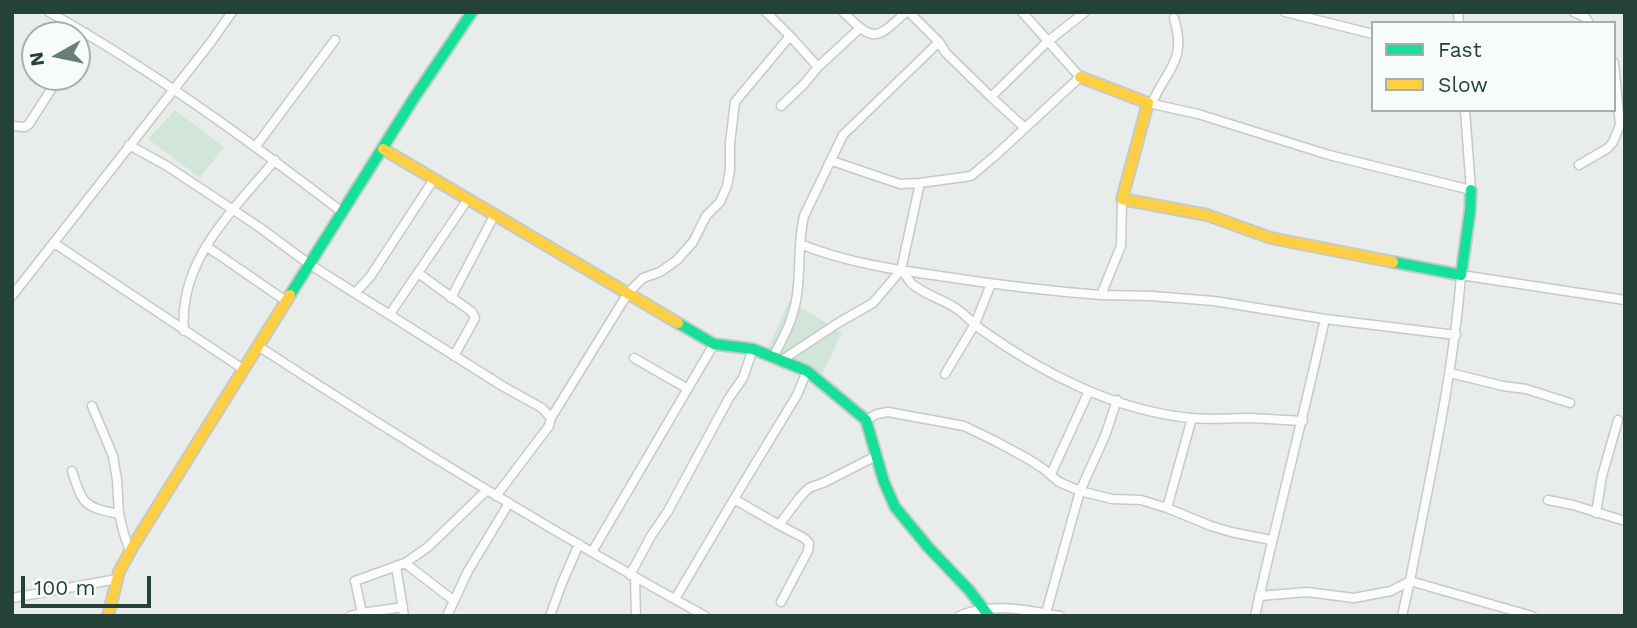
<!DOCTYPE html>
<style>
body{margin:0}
#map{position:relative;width:1637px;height:628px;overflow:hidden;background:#e8edeb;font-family:"Work Sans",sans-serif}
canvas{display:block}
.frame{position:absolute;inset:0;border:14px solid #24423a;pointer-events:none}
.legend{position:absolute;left:1371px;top:21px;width:245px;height:91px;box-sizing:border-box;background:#f7fbf9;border:2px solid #a3b1ad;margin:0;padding:9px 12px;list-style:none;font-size:21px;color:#24423a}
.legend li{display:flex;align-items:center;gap:14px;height:35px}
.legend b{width:35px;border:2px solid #a3b1ad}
.north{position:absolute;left:21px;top:21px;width:70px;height:70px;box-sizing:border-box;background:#f7fbf9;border:2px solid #a3b1ad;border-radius:50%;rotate:261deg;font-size:19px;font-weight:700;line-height:28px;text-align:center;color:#24423a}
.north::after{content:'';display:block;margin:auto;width:24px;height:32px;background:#697e78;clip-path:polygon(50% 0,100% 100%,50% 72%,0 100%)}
.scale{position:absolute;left:21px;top:576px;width:130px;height:32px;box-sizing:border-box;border:4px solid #24423a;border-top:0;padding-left:9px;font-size:21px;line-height:24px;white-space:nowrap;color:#24423a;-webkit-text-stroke:5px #f7fbf9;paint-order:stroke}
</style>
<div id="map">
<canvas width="1637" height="628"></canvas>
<div class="frame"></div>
<ul class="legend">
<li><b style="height:9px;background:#16e098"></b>Fast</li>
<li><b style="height:9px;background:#ffcf43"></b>Slow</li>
</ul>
<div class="north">N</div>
<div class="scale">100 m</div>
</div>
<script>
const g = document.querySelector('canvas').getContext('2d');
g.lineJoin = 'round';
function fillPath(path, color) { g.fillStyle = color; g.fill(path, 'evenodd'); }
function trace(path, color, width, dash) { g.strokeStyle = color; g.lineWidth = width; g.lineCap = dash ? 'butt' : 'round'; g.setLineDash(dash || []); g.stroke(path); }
fillPath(new Path2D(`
 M 175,110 L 224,147 L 200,178 L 148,139 Z
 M 790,300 L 842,333 L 819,380 L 767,350 Z`), '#d1e6d8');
const street = new Path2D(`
 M 49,12 C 152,70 248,140 342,212
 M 766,12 L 790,36 L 818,67
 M 843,12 C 874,42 875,41 906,12
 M 909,12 L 939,42
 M 1285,12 L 1373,34
 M 1458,12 L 1459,23
 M 1574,12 L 1585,17 L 1589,23
 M 77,47 L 86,33
 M 991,97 L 1025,128
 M 1148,103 L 1198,114 L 1329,155 L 1471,190 L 1465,110
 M 1152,103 C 1168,67 1187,61 1174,18
 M 781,106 L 804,84 L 818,67 L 860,28
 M 12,126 L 25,127 L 29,124 L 59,77
 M 129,145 L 167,166 L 259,227 L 309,264 L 355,293 L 504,387 L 542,408 L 551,418
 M 256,146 L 335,40
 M 832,161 L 900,184 L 920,183 L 971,176 L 996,155 L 1080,77 L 1022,12
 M 1579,165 L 1608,148 L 1613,142 L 1620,125 L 1614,63
 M 54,243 L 243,369
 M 800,244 C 847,263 897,270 947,277 C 998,285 1050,291 1101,295 L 1121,246 L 1122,199
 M 206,246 L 286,301
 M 901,270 C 905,274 908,279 911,283 C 924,295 943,299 957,309 C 966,315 973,324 982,330 C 1042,373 1116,411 1191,418 C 1210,420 1230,418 1250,418 C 1267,419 1285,420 1303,421
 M 418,273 L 472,312 L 475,318 L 454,356
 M 355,293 L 370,277 L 434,179
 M 1101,295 L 1152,296 L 1214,301 L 1325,319
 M 12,296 L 211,42 L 232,12
 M 451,298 L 495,214
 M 390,314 L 468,199
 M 184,331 C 178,260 233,211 275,160
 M 258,346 C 404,441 552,532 705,616
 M 773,357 C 780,344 788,330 792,316 C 803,285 796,249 804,216 L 843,135 L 939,42 L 946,53 L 991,97 L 1047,42 L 1085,12
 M 634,358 L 688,389
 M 782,360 L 838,323 L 873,303 L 901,270 L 920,183
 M 1450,373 L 1503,386 L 1526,389 L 1570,403
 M 945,374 L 975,324 L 991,284
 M 92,406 L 113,456 L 117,480 L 119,514 L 124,534 L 130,551
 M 866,420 L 877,414 L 888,412 L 964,426 L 997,442 L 1030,460 L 1045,470 L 1059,482 L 1080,491 L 1112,499 L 1141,500 L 1167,508 L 1211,526 L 1231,532 L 1271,540
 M 72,471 C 83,505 84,507 119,514
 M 1051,474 L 1089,391
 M 496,496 L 549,426 L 551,418 L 628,293 L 643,278 L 660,272 L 677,260 L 693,242 L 706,216 L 720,202 L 727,186 L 730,170 L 730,143 L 735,102 L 790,36
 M 734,499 L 779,525 L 804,538 L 809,543 L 808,551 L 781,602
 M 1548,500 L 1573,505 L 1625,521
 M 1167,508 L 1192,418
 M 1596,513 L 1602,476 L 1618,420
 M 779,525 L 800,497 L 809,488 L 825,482 L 876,456
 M 592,552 L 714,344
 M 405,563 L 453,600
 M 396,566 L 404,616
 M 630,575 L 651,536 L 668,511 L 729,398 L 743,378 L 753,349
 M 635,577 L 636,616
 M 1259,596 L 1307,592 L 1354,598 L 1391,591 L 1410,581 L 1532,616
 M 12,598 L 117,579
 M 675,599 L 743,484 L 797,395 L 807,371
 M 1046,613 L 1080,491 L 1105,436 L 1117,400
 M 350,616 L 362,613 L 355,581 L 405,563 L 428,547 L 487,490
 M 363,616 L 362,613 L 403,607
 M 447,616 L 468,571 L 509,503
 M 550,616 L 562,583 L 579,544
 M 959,616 C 991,602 1026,610 1060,616
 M 1255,616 C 1277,517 1303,419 1325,319 L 1456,335
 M 1402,616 L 1410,581 C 1429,480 1453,378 1461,275 L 1625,300`);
const fast = new Path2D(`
 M 1393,262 L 1461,275 L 1470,211 L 1471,190
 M 290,295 L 414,98 L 472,12
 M 678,323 L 714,344 L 753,349 L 807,371 L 866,420 L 884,482 L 895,507 L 928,547 L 969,590 L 989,616`);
const slow = new Path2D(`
 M 1080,77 L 1148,103 L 1122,199 L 1207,215 L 1271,238 L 1393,262
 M 383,149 L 678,323
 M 108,616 L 119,572 L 133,546 L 290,295`);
trace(street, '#c5cac8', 11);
trace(fast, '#c3cbc8', 14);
trace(slow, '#c3cbc8', 14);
trace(street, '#fcfcfc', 8);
trace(fast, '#16e098', 10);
trace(slow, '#ffcf43', 10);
</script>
